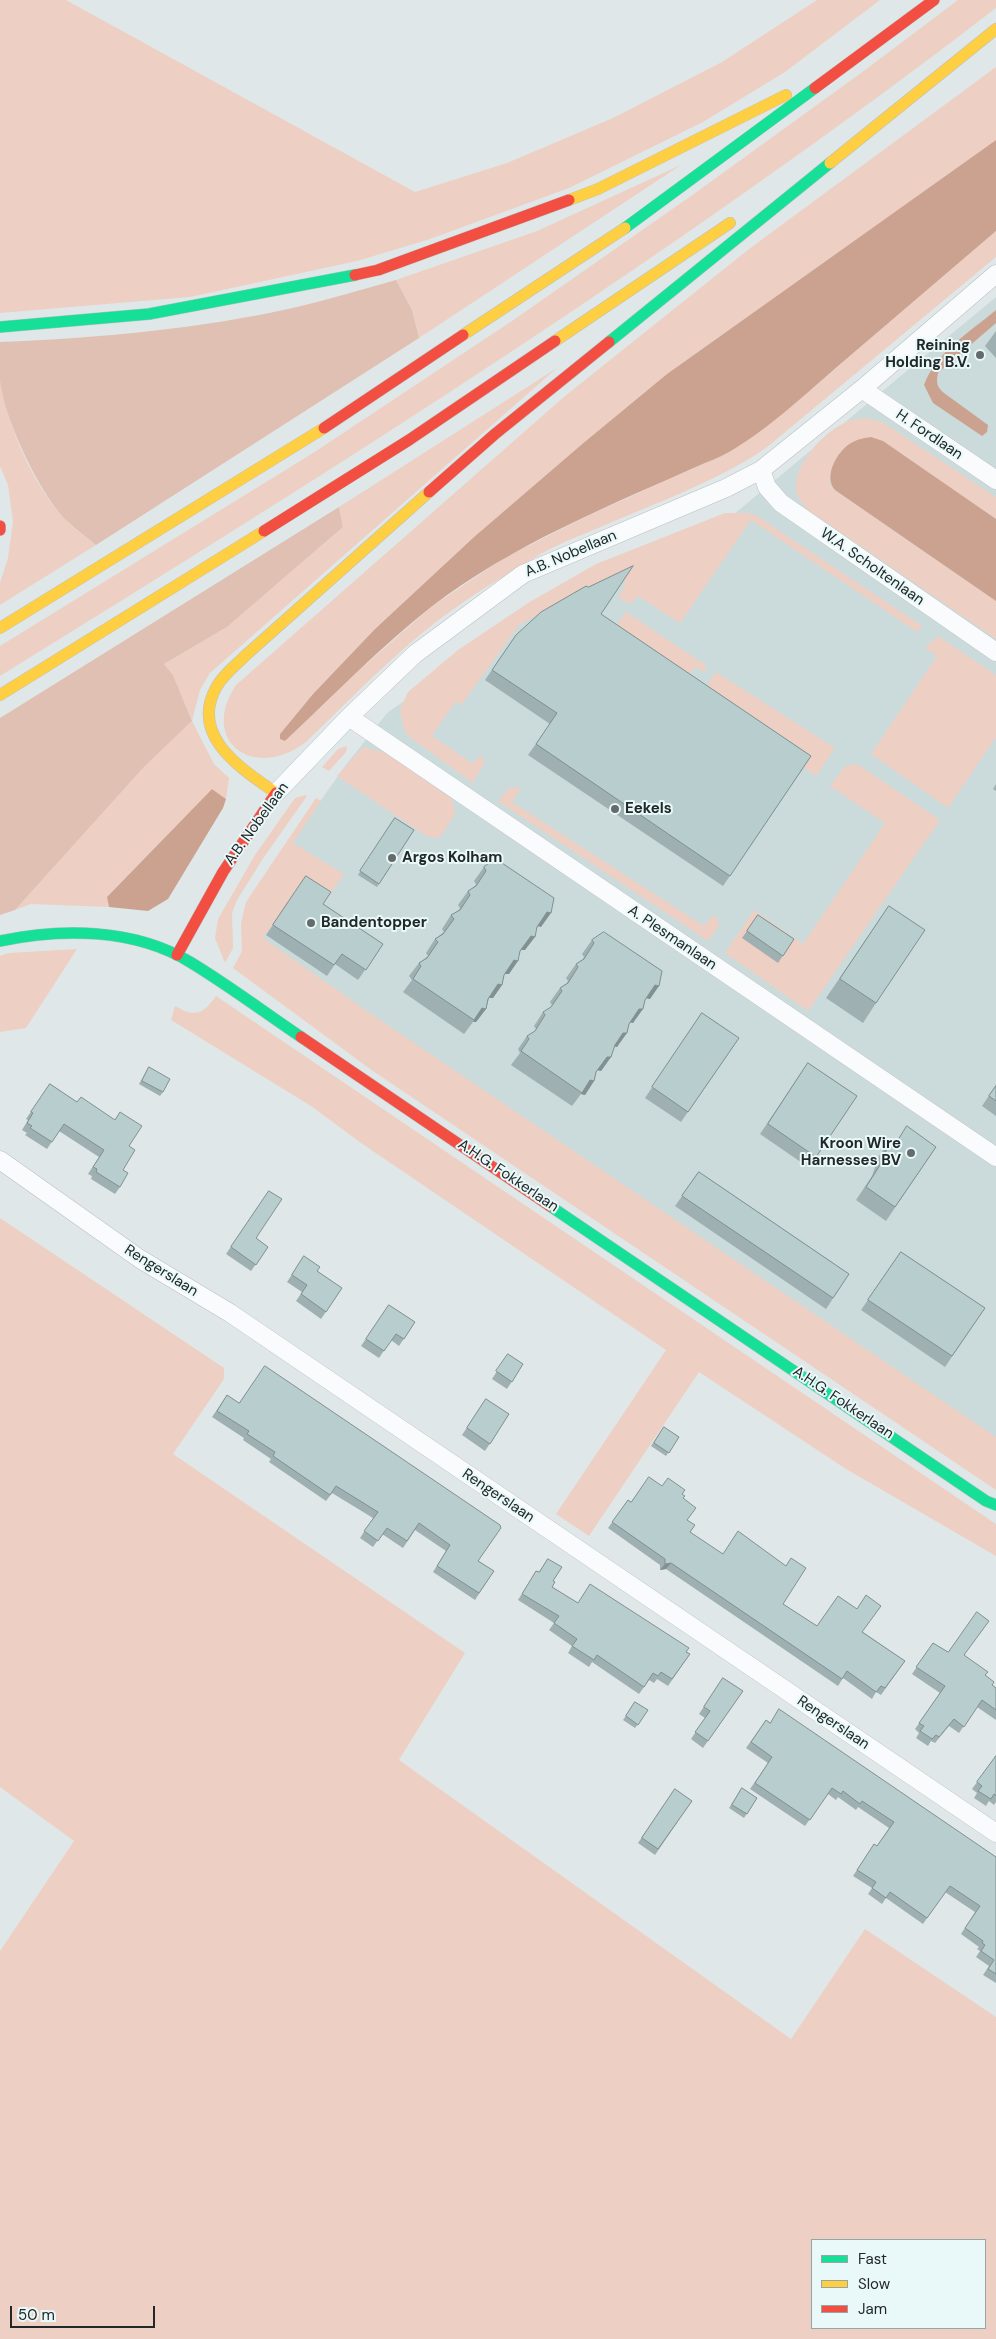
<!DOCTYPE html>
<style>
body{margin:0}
#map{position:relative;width:996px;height:2339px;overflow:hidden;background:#e0e7e8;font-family:"DM Sans",sans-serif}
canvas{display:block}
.legend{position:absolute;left:811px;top:2239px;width:175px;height:90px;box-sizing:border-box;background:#e9f8f9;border:1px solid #99a5a5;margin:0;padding:6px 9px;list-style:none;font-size:15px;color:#222828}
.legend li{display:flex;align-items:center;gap:10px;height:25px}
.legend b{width:25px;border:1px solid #99a5a5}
.scale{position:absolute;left:10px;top:2306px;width:145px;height:22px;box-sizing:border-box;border:2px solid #222828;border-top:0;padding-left:6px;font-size:15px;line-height:18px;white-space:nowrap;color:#222828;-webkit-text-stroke:4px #e9f8f9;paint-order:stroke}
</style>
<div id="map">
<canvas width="996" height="2339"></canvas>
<ul class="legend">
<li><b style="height:6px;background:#16e098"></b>Fast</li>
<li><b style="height:6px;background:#ffcf43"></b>Slow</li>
<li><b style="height:6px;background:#f24e42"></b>Jam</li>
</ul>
<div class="scale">50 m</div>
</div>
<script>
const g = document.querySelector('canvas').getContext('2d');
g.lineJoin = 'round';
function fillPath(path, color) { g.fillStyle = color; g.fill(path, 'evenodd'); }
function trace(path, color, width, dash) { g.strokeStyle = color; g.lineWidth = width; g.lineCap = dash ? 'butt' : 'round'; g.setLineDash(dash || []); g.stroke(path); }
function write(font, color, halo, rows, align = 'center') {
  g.font = font + ' "DM Sans",sans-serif'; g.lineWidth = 4; g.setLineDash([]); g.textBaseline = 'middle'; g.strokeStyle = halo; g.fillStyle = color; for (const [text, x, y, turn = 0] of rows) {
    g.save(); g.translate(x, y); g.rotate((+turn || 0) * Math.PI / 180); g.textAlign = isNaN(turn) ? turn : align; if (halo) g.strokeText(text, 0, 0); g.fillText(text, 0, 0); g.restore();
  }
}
fillPath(new Path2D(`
 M 996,297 L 996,1468 L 245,932 L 251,899 L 345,766 L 387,713 L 565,588 L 728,519 Z`), '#cbdbdc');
fillPath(new Path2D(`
 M 0,0 L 66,0 L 415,192 L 507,163 L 613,118 L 722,62 L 817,0 L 880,0 L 785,72 L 703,122 L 569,188 L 430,239 L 357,261 L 190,297 L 0,313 Z
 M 958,0 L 996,0 L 996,8 C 679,252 340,466 0,676 L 0,646 L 313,453 L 512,321 L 691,196 L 861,73 Z
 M 996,67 L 996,140 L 667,374 L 581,445 L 474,537 L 375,629 L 313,694 L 280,734 L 285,741 L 356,673 L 431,607 L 504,558 L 587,516 L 705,463 L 718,458 L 807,393 L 996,231 L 996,257 L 766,448 C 716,482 658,502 603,526 C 582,535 560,543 541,554 C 510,572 480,590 451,611 C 399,648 352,698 305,743 C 253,781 199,741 236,685 L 565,396 L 749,249 Z
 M 681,165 L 419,338 L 412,310 L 396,280 L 537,231 Z
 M 557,368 L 210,673 L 200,690 L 192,721 L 214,764 L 229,778 L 226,799 L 212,789 L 107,897 L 109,907 L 31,904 L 15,910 L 144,767 L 192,721 L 173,675 L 164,664 L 227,627 L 343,527 L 339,507 Z
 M 0,380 C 8,426 33,487 67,521 C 75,530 87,537 96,545 L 0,605 L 0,583 L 8,558 L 13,522 L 8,485 L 0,466 Z
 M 867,418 L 884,423 L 996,497 L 996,519 L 883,441 L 849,444 L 832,467 L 830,485 L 835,490 L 996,601 L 996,639 L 808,510 C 803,504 797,498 796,490 C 793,465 823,433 844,423 C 851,419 859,419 867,418 Z
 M 725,513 L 748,513 L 757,516 L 922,626 L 917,632 L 751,520 L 680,623 L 638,596 L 630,604 L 618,597 L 626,584 L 614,577 L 520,624 L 461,705 L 456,701 L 432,736 L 473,764 L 481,754 L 484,763 L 473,783 L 408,736 L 403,727 L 400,709 L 408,692 L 458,650 L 528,603 L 596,564 Z
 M 626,612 L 707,666 L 704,672 L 695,667 L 683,684 L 610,635 Z
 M 938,636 L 996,675 L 996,737 L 948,808 L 871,754 L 937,656 L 925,648 Z
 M 716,672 L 835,748 L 816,776 L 700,696 Z
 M 347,746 L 346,752 L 329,771 L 322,767 L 338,749 Z
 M 363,747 L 386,753 L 452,799 L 455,814 L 441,836 L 433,838 L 425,835 L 337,776 Z
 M 857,764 L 940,820 L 808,1011 L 725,953 L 754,910 L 803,944 L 885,823 L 830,786 L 845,766 Z
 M 510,787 L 521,788 L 512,802 L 704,926 L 713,915 L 717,918 L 719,926 L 708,941 L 498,801 Z
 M 306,795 L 307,796 L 264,857 L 237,900 L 232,913 L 233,948 L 225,963 L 215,938 L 218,919 L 255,855 L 295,798 Z
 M 316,798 L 321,801 L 293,843 L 344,874 L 324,903 L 299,886 L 263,938 L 364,1009 L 996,1437 L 996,1490 L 370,1069 L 233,968 L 242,951 L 241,923 L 246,902 Z
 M 77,949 L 26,1028 L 0,1032 L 0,956 L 9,953 Z
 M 216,996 L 996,1524 L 996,1556 L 846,1469 L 699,1372 L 589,1536 L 556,1514 L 666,1350 L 361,1143 L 311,1106 L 171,1020 L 175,1006 C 196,1018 203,1014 216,996 Z
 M 0,1218 L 224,1368 L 224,1379 L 173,1454 L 465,1653 L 399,1760 L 791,2039 L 865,1929 L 996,2017 L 996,2339 L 0,2339 L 0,1951 L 74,1841 L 0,1787 ZM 985,2240 L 985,2328 L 812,2328 L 812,2240 Z`), '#edd0c3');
fillPath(new Path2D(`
 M 396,280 L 412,310 L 419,338 L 96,545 C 87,537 76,530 67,521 C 39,493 5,420 0,381 C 0,368 0,355 0,342 C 99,338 200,329 297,307 C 330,299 363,289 396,280 Z
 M 339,507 L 343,527 L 227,627 L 164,664 L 173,675 L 192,721 L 144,767 L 15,910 L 0,915 L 0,718 Z`), '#e0c0b2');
fillPath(new Path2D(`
 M 996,140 L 996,231 C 943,276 890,322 837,367 C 803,396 746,450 705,463 C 611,505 513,544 431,607 C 379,648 333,696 285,741 L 280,739 L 280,734 L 313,694 L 375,629 L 474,537 L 581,445 L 667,374 Z
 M 996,310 L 996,323 L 938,373 C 936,383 937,387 944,393 L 988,425 L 987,432 L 982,436 L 933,403 L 924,385 C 936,352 970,332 996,310 Z
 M 871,437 L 883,441 L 996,519 L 996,601 L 835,490 C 823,477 837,451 851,443 C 858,439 864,438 871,437 Z
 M 212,789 L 226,799 L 223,808 L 168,899 L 148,911 L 109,907 L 107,897 Z`), '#cba290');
const street = new Path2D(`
 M 862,389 L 996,480
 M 761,470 L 767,487 L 781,503 L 996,652
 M 349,717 L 996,1157
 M 276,793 L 349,717 L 415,654 L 523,574 L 726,488 L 761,470 L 862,389 L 996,274
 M 0,1160 L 140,1259 L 230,1313 L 996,1833`);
const fast = new Path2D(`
 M 625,228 L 815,88
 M 0,327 L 149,314 L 355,275
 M 609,342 L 830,163
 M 0,941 C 61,928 134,928 190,962 C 228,985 264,1012 301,1037
 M 550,1206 L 986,1501 L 996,1505`);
const slow = new Path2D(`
 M 830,163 L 996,29
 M 569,200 L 598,189 L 786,95
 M 463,335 L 625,228
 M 555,341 L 730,223
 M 0,628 L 324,428
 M 0,695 L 264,531
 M 276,793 C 242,769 188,736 217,686 C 224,674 236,665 246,655 L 429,492`);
const jam = new Path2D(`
 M 815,88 L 934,0
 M 355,275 L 378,270 L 569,200
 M 324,428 L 463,335
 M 429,492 L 495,434 L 609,342
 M 0,526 L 0,530
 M 264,531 L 409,440 L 555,341
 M 177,955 L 223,872 L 276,793
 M 301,1037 L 550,1206`);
trace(street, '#bbc0c0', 19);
trace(fast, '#bbc0c0', 12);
trace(slow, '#bbc0c0', 12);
trace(jam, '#bbc0c0', 12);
trace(street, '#fafbfc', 18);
trace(fast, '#16e098', 11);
trace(slow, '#ffcf43', 11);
trace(jam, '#f24e42', 11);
fillPath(new Path2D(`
 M 996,331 L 996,358 L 985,346 Z
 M 601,614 L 811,756 L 723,886 L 528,755 L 550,724 L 485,680 L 516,635 Z
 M 996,784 L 996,791 L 993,789 Z
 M 395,818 L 414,830 L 377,887 L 358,875 Z
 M 484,867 L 541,927 L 538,926 L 525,950 L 521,950 L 509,974 L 505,974 L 504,975 L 502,985 L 493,998 L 489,998 L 486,1009 L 476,1022 L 473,1022 L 464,1034 L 403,992 L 412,980 L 409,976 L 419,963 L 428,956 L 426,953 L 435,939 L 444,932 L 442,929 L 451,915 L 459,910 L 460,908 L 458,905 L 468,891 L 475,886 L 476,884 L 474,881 Z
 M 306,876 L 323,904 L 383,944 L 358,980 L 335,964 L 327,976 L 266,935 Z
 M 889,906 L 876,1003 L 863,1023 L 826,998 Z
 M 758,915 L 794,939 L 778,963 L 742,938 Z
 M 592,940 L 650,999 L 646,998 L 633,1023 L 630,1022 L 617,1047 L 614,1046 L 611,1057 L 601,1071 L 597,1070 L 594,1081 L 585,1095 L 581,1094 L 572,1106 L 511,1065 L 520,1053 L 518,1049 L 527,1036 L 535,1031 L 536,1029 L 534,1026 L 543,1012 L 551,1007 L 552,1005 L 550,1002 L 560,988 L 567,983 L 568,981 L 566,978 L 576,964 L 583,959 L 584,957 L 582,954 Z
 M 702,1013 L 739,1038 L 681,1122 L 645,1098 Z
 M 808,1063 L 857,1096 L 808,1167 L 760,1134 Z
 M 149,1067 L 163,1092 L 160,1096 L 139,1084 Z
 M 50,1084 L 77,1102 L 115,1120 L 120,1112 L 129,1146 L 123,1170 L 120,1187 L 115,1194 L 91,1179 L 92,1176 L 88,1174 L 99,1157 L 59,1131 L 47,1149 L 25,1135 L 27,1133 L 22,1130 L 28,1120 L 26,1119 Z
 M 996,1085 L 996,1116 L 982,1106 Z
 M 889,1142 L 895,1144 L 936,1147 L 886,1221 L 856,1200 L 872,1176 L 879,1156 Z
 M 699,1172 L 849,1274 L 826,1309 L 675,1206 Z
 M 269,1191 L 256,1238 L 268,1247 L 251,1271 L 226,1254 Z
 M 901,1252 L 985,1308 L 945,1367 L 861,1310 Z
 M 304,1256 L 317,1271 L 342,1288 L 321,1319 L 296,1301 L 302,1292 L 287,1282 Z
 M 389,1305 L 415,1322 L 399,1346 L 391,1340 L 379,1358 L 361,1346 Z
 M 508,1354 L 523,1364 L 507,1389 L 492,1379 Z
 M 227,1395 L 494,1571 L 475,1600 L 433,1572 L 446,1551 L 415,1530 L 403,1548 L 382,1534 L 373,1547 L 360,1538 L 373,1518 L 332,1493 L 326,1501 L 269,1462 L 271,1459 L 243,1440 L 244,1438 L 212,1417 Z
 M 486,1399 L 509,1414 L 485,1451 L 462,1435 Z
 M 664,1427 L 679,1437 L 666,1456 L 651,1446 Z
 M 662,1486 L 682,1494 L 690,1532 L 783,1604 L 817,1626 L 863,1632 L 905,1661 L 881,1695 L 876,1692 L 872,1699 L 843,1678 L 838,1686 L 666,1569 L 660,1570 L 660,1565 L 608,1528 L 628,1500 L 631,1502 Z
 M 548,1559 L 553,1581 L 552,1587 L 578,1603 L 687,1652 L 690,1654 L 668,1686 L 657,1679 L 654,1683 L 649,1680 L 639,1694 L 592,1662 L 589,1667 L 568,1653 L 572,1646 L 549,1630 L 554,1623 L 518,1600 L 536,1571 L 539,1572 Z
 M 933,1643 L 948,1652 L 964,1655 L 985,1675 L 992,1685 L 996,1688 L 996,1720 L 977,1707 L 959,1733 L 949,1726 L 935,1743 L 931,1741 L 928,1746 L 916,1738 L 919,1733 L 915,1729 L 940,1693 L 912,1674 Z
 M 723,1678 L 743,1691 L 703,1748 L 691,1739 L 705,1718 L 699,1714 Z
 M 635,1702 L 648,1710 L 635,1728 L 623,1720 Z
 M 766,1720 L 996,1857 L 996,1983 L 983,1975 L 989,1966 L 976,1957 L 980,1951 L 977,1949 L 979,1947 L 961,1934 L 975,1912 L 945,1892 L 923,1924 L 886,1898 L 882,1904 L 868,1894 L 872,1888 L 853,1876 L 874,1844 L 877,1846 L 889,1828 L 858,1807 L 856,1810 L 838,1797 L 836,1800 L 828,1794 L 805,1826 L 750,1789 L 768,1763 L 746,1748 Z
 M 996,1756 L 996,1802 L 994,1805 L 989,1801 L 986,1806 L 974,1798 L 977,1793 L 972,1789 Z
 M 742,1788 L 757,1798 L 744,1818 L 729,1808 Z
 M 675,1789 L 692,1801 L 655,1855 L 638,1843 Z`), '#9eb0b1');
fillPath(new Path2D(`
 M 547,912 L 551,913 L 541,927 L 537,926 Z
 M 531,936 L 535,937 L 525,950 L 521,950 Z
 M 514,960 L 518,961 L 509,974 L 505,974 Z
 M 498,984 L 502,985 L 493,998 L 489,998 Z
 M 655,985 L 659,986 L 650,999 L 646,998 Z
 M 482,1008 L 486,1009 L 476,1022 L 473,1022 Z
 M 639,1009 L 643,1009 L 633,1023 L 629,1022 Z
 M 623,1033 L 627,1033 L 617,1047 L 613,1046 Z
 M 607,1057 L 611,1057 L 601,1071 L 597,1070 Z
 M 590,1080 L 594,1081 L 585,1095 L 581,1094 Z
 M 671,1563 L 666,1569 L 660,1570 L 665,1564 Z`), '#819090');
const building = new Path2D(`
 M 633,566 L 601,614 L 811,756 L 730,876 L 536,744 L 557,713 L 492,670 L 516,635 L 541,612 L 586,586 L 588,587 Z
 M 395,818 L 414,830 L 379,884 L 360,871 Z
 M 496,859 L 554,898 L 551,913 L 547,912 L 537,927 L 535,937 L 531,936 L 520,951 L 518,961 L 514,960 L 504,975 L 502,985 L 498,984 L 488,999 L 486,1009 L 482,1008 L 474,1020 L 413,979 L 421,966 L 419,963 L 427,958 L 438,942 L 435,939 L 443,934 L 454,919 L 451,915 L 460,910 L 470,895 L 468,891 L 476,886 L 486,871 L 484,867 Z
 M 306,876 L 331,892 L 323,904 L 383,944 L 366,970 L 342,954 L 334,965 L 273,925 Z
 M 889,906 L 925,930 L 876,1003 L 840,979 Z
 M 758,915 L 794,939 L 783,956 L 747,931 Z
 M 604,932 L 662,971 L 659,986 L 655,985 L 645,1000 L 643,1009 L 639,1009 L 629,1024 L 627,1033 L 623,1033 L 615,1045 L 611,1057 L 607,1057 L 596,1072 L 594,1081 L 590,1080 L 582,1093 L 521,1051 L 529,1039 L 527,1036 L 535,1031 L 545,1015 L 543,1012 L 551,1007 L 562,991 L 560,988 L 568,983 L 578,967 L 576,964 L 584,959 L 594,943 L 592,940 Z
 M 702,1013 L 739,1038 L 688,1112 L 652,1087 Z
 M 808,1063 L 857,1096 L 816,1157 L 768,1124 Z
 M 149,1067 L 170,1079 L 163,1092 L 142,1081 Z
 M 50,1084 L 77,1102 L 81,1097 L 115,1120 L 120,1112 L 142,1126 L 129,1146 L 135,1150 L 123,1170 L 128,1173 L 120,1187 L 96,1172 L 97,1169 L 93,1167 L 104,1150 L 64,1124 L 52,1142 L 30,1128 L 32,1126 L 27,1123 L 33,1113 L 31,1112 Z
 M 996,1086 L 996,1101 L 989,1096 Z
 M 907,1126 L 936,1147 L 895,1207 L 866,1187 L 882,1162 L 889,1142 L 895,1144 Z
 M 699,1172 L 849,1274 L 833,1298 L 682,1196 Z
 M 269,1191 L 282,1199 L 256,1238 L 268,1247 L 256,1265 L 231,1247 Z
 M 901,1252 L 985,1308 L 952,1356 L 868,1300 Z
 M 304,1256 L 320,1267 L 317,1271 L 342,1288 L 326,1312 L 301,1294 L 307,1285 L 292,1275 Z
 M 389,1305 L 415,1322 L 404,1339 L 396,1334 L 384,1351 L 366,1339 Z
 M 508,1354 L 523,1364 L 512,1382 L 496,1371 Z
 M 265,1366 L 500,1525 L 501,1528 L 478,1561 L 494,1571 L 479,1593 L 437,1566 L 450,1545 L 419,1523 L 407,1541 L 387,1528 L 378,1541 L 364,1531 L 378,1512 L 336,1486 L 330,1495 L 273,1456 L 275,1452 L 247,1434 L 249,1431 L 217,1411 L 227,1395 L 239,1403 Z
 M 486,1399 L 509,1414 L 490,1444 L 467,1428 Z
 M 664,1427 L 679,1437 L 669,1453 L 654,1443 Z
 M 649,1477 L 662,1486 L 668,1478 L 685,1490 L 682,1494 L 685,1496 L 683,1498 L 696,1508 L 687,1520 L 695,1525 L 690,1532 L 723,1554 L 738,1531 L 786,1566 L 791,1558 L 806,1568 L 783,1604 L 817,1626 L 838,1596 L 857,1609 L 866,1595 L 881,1606 L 862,1632 L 905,1661 L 885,1688 L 881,1686 L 876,1692 L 847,1671 L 842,1679 L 671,1563 L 665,1564 L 665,1559 L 612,1522 L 628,1500 L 631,1502 Z
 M 548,1559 L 562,1567 L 553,1581 L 555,1582 L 552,1587 L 578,1603 L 590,1584 L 689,1648 L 686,1652 L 690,1654 L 672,1679 L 661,1672 L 658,1676 L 653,1673 L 644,1687 L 597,1655 L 594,1660 L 572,1646 L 577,1639 L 554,1623 L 559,1616 L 522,1594 L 536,1571 L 539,1572 Z
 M 977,1612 L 989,1621 L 964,1655 L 988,1672 L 985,1675 L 994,1682 L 992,1685 L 996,1688 L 996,1710 L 982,1700 L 964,1727 L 954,1719 L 939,1737 L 936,1735 L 932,1739 L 920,1731 L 924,1726 L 919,1723 L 945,1686 L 916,1667 L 933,1643 L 948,1652 Z
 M 723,1678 L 743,1691 L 708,1741 L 695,1732 L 710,1711 L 704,1707 Z
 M 635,1702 L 648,1710 L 638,1725 L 626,1716 Z
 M 779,1709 L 996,1857 L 996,1974 L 988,1969 L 994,1960 L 981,1951 L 985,1945 L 982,1943 L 983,1941 L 965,1928 L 980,1906 L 950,1886 L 927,1918 L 890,1892 L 886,1898 L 872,1888 L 876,1882 L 857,1870 L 874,1844 L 877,1846 L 894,1822 L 862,1801 L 860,1804 L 843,1791 L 841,1794 L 832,1788 L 810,1820 L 755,1783 L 772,1757 L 751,1742 L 766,1720 L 770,1723 Z
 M 996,1756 L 996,1796 L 994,1794 L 991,1799 L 978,1791 L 982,1786 L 977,1782 Z
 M 742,1788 L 757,1798 L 747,1814 L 732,1805 Z
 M 675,1789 L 692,1801 L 658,1849 L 642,1838 Z`);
fillPath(building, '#b8cdce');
trace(building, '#819090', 1);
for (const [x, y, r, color] of [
 [980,355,5,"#646b6b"],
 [615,809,5,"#646b6b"],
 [392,858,5,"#646b6b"],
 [311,923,5,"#646b6b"],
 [911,1153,5,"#646b6b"]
]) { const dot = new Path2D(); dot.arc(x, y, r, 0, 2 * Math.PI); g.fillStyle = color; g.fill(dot); trace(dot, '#e9f8f9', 2); }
write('bold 15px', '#222828', '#e9f8f9', [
 ["Reining",970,346,"right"],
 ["Holding B.V.",970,363,"right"],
 ["Eekels",625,809],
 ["Argos Kolham",402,858],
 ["Bandentopper",321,923],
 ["Kroon Wire",901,1144,"right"],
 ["Harnesses BV",901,1161,"right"]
], 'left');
write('15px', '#222828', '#e9f8f9', [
 ["H. Fordlaan",929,435,34],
 ["A.B. Nobellaan",571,554,-23],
 ["W.A. Scholtenlaan",872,567,35],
 ["A.B. Nobellaan",257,824,-54],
 ["A. Plesmanlaan",672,938,34],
 ["A.H.G. Fokkerlaan",508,1176,34],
 ["Rengerslaan",161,1271,32],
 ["A.H.G. Fokkerlaan",843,1403,34],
 ["Rengerslaan",498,1496,34],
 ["Rengerslaan",833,1723,34]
]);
</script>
